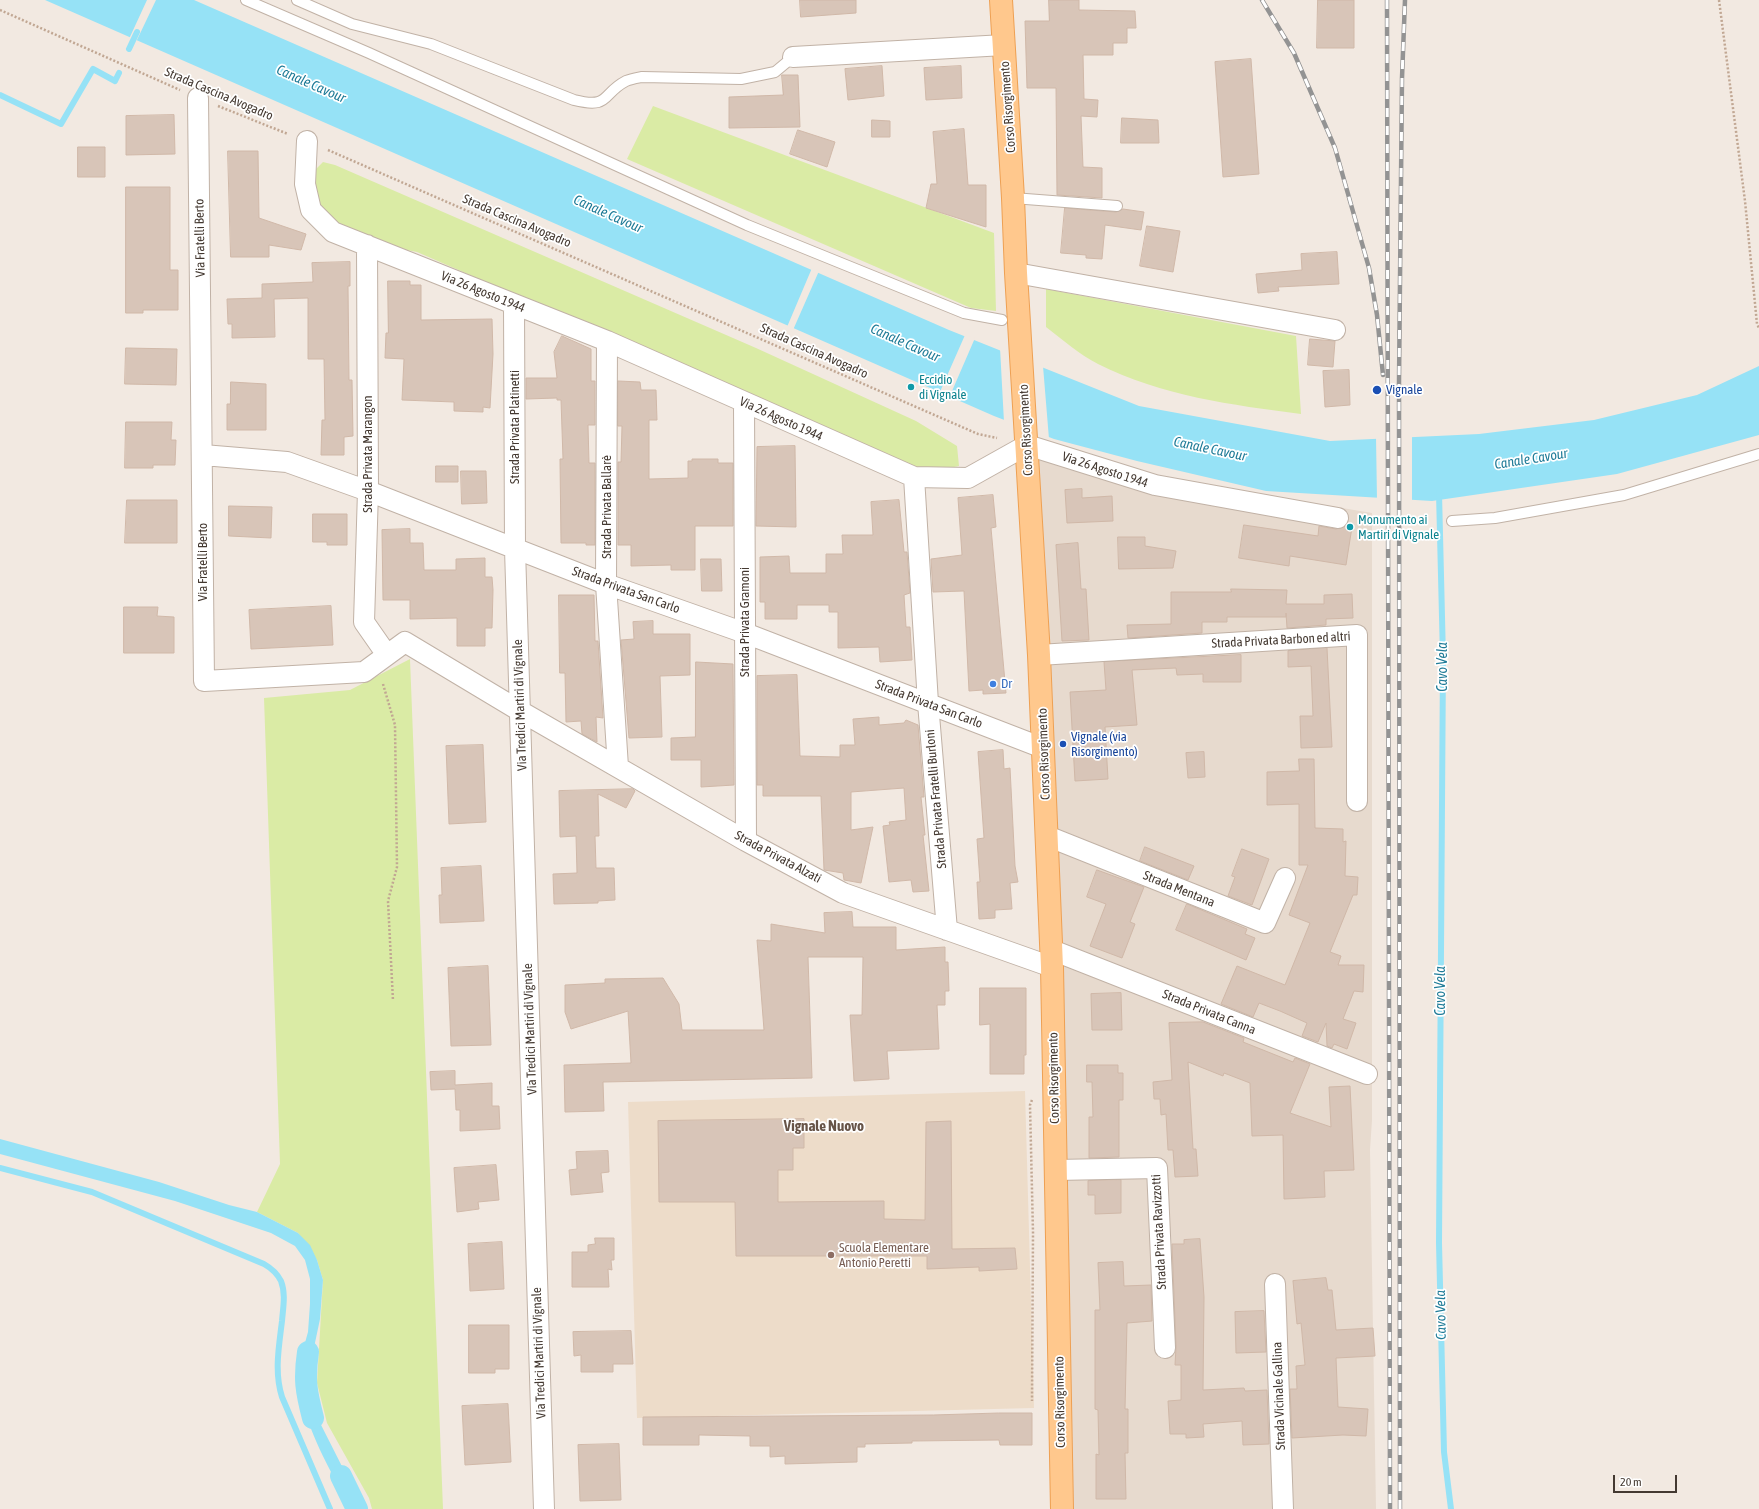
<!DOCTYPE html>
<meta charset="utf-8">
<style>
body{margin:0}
#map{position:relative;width:1759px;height:1509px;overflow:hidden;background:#f2e9e1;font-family:"Asap Condensed",sans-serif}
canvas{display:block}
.scale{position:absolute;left:1613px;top:1475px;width:64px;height:18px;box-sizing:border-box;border:2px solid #443931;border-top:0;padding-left:5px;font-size:12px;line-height:14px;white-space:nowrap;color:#443931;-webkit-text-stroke:3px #fff;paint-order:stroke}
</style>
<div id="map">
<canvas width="1759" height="1509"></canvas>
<div class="scale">20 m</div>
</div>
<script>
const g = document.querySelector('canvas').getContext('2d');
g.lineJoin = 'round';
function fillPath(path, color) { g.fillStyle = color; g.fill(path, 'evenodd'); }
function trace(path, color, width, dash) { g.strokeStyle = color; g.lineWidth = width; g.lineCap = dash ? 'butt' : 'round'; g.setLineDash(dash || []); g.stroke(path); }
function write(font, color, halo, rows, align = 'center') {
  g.font = font + ' "Asap Condensed",sans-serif'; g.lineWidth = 3.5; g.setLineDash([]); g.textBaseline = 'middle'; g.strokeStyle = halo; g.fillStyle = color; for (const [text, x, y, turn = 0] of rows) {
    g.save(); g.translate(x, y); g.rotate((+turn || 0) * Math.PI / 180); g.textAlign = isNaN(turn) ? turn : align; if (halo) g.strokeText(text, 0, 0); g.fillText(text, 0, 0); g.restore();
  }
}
fillPath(new Path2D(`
 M 1035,441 L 1157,477 L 1372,513 L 1372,1120 L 1370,1150 L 1376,1509 L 1067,1509 Z`), '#e7dace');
fillPath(new Path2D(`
 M 1025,1091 L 1034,1408 L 637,1418 L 628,1102 Z`), '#eddcc9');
fillPath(new Path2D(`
 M 653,106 L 994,233 L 996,311 L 971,308 L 627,159 Z
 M 323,162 L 335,165 L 756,348 L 916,421 L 957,446 L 959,466 L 936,471 L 915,468 L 417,252 L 381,245 L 337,225 L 325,216 L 315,197 L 314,171 Z
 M 1046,289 L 1296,336 L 1301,414 C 1232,405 1162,396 1098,364 C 1080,355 1063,340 1046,327 Z
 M 410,659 L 443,1509 L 372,1509 L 369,1498 L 327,1423 L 317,1383 L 323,1280 L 317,1260 L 298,1233 L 257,1212 L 280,1164 L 264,698 L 350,690 Z`), '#daeba5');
fillPath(new Path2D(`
 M 45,0 L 194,0 L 949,330 L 1139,406 L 1330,441 L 1479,434 L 1594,420 L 1697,395 L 1759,366 L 1759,435 L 1617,474 L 1432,501 L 1266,491 L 1137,461 L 1054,439 L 994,416 Z
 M 0,1139 L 159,1182 L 229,1205 L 257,1212 L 298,1233 L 310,1245 L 317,1260 L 323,1280 L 320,1319 L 312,1357 L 312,1382 L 299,1381 L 301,1357 L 308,1332 L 310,1304 L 310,1279 L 305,1260 L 295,1246 L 271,1233 L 175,1201 L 0,1154 Z
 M 299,1389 L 310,1389 L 315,1413 L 359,1500 L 349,1504 C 328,1468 308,1431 299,1389 Z`), '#96e2f6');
fillPath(new Path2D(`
 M 147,0 L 156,0 L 136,42 L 129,39 Z
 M 812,268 L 819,271 L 793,330 L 787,327 Z
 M 965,335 L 975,338 L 949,398 L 939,394 Z
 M 1000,348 L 1043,366 L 1049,439 L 1004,422 Z
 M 1412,435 L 1412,502 L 1377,500 L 1376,437 Z`), '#f2e9e1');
trace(new Path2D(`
 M 129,49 L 137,32
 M 0,95 L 61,124 L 93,69 L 115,81 L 119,73
 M 1439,493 L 1443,658 L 1439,1243 L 1444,1452 L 1451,1509
 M 0,1168 L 92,1192 L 264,1264 C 271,1268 277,1273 281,1281 C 286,1294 283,1308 282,1321 C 279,1346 274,1372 282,1397 L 330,1509`), '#96e2f6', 6);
trace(new Path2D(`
 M 308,1352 C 304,1379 306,1391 313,1418
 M 341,1476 L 357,1509`), '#96e2f6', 22);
const building = new Path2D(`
 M 800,0 L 856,0 L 856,13 L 801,17 Z
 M 1049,0 L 1079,0 L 1079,10 L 1135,11 L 1136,28 L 1127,28 L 1127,43 L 1113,43 L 1113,55 L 1083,55 L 1084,99 L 1098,100 L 1097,117 L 1081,116 L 1083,167 L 1102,168 L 1102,198 L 1057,195 L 1056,88 L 1027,88 L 1025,21 L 1049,21 Z
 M 1318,0 L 1354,0 L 1354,48 L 1317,48 Z
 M 1251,59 L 1259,174 L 1223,177 L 1215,62 Z
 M 882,66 L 884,96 L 848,100 L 845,69 Z
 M 961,66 L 962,98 L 926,100 L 924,68 Z
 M 782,75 L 798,75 L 800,127 L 729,128 L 729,97 L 783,95 Z
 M 174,115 L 175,154 L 126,155 L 126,116 Z
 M 1122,118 L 1158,120 L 1159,143 L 1121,143 Z
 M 872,120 L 890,121 L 890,137 L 872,137 Z
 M 964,129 L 968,185 L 986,185 L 986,227 L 926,208 L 931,184 L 937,184 L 933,132 Z
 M 798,130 L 835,142 L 827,167 L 790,154 Z
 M 78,147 L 105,147 L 105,177 L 78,177 Z
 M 228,151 L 258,151 L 259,218 L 306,234 L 301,250 L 269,245 L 269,257 L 231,257 Z
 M 126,187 L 170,187 L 170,270 L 178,270 L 178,310 L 143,310 L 143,313 L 126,313 Z
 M 1065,208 L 1116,212 L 1123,209 L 1144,212 L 1141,230 L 1105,225 L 1102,259 L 1086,258 L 1086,255 L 1061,253 Z
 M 1147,226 L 1180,231 L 1173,272 L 1140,266 Z
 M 1337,252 L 1339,284 L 1278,287 L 1279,291 L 1258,293 L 1256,274 L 1302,270 L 1301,254 Z
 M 350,262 L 350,286 L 348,286 L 349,380 L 352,380 L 353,436 L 344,437 L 344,455 L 321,455 L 322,420 L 325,420 L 324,359 L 308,359 L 308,298 L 274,299 L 275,337 L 232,338 L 232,324 L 228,324 L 227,299 L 262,298 L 262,284 L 313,282 L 312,263 Z
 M 388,281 L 410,281 L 410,285 L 421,285 L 421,320 L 492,319 L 493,354 L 490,408 L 483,407 L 483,412 L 454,411 L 454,402 L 402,400 L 404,359 L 385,358 L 386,333 L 388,333 Z
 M 562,336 L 591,349 L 591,381 L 595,381 L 595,425 L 588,425 L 589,463 L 595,463 L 595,545 L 586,545 L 586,543 L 561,543 L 560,459 L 563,459 L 561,400 L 557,400 L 557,398 L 526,399 L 526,378 L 557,378 L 554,352 Z
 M 1310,339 L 1335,341 L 1333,367 L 1308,365 Z
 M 126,348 L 177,349 L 176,385 L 125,384 Z
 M 1349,370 L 1350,405 L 1325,407 L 1323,371 Z
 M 618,381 L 640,382 L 641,390 L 656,390 L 657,420 L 649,420 L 649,479 L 688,478 L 688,461 L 692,461 L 692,459 L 718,459 L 718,463 L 733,463 L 733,526 L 695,526 L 695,570 L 671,570 L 671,565 L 631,566 L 631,545 L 618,545 L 618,462 L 621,462 L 622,426 L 618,426 Z
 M 231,382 L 266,384 L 266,430 L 227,430 L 227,404 L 230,404 Z
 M 126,422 L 172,422 L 171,440 L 176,440 L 175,465 L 153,465 L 153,468 L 125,468 Z
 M 795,446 L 796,527 L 756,526 L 757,447 Z
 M 436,466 L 458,466 L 458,482 L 436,482 Z
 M 461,471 L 486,471 L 487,503 L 462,504 Z
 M 1082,489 L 1082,498 L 1112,496 L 1113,521 L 1067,523 L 1065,490 Z
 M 993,495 L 996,527 L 991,528 L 1006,693 L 983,694 L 983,690 L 969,691 L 964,591 L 933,592 L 931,559 L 962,555 L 958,498 Z
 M 127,500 L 177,500 L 177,543 L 125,543 Z
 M 899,500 L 904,552 L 907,552 L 910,593 L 904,595 L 906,627 L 910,627 L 912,660 L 880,662 L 879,647 L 838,648 L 838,612 L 829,612 L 829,605 L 797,605 L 797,619 L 765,619 L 765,602 L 760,602 L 760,557 L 789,556 L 790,573 L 826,573 L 826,554 L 843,554 L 842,535 L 873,535 L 871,502 Z
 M 229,506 L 272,507 L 271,538 L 229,536 Z
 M 313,514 L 347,514 L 347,545 L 327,545 L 327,542 L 313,542 Z
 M 1244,525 L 1318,536 L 1319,526 L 1336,529 L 1346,526 L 1352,527 L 1346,565 L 1290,556 L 1289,566 L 1239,558 Z
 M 410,529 L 410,543 L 423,543 L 424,570 L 456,570 L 456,559 L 485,558 L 485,577 L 492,577 L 493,590 L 492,628 L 485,628 L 485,646 L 457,646 L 457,618 L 410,619 L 410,600 L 383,600 L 382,530 Z
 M 1118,537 L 1145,537 L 1145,546 L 1176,551 L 1173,568 L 1119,569 Z
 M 1078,543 L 1081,589 L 1086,589 L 1089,640 L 1062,641 L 1056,545 Z
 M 701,559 L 721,559 L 722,591 L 702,591 Z
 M 1231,589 L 1287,590 L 1286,604 L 1324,604 L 1324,595 L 1352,594 L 1353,618 L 1326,619 L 1326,625 L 1287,628 L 1286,613 L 1286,617 L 1227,617 L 1227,622 L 1202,622 L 1202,633 L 1128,638 L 1127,625 L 1171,624 L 1171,592 L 1231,592 Z
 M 559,595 L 594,595 L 595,641 L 598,641 L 603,718 L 596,717 L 597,742 L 582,734 L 581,721 L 566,722 L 565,673 L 560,673 Z
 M 331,606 L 333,645 L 251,649 L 249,610 Z
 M 124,607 L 158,607 L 157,616 L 174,617 L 174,653 L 124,653 Z
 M 653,621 L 653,634 L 690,634 L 690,675 L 660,676 L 662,737 L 629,738 L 621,640 L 634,639 L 633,622 Z
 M 1327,648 L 1332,747 L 1301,748 L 1300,716 L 1313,716 L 1311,666 L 1288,667 L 1288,651 Z
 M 1241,655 L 1241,682 L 1203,682 L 1203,674 L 1177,675 L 1176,668 L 1132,670 L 1137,725 L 1105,727 L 1108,779 L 1075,781 L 1070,692 L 1106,690 L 1104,662 Z
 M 696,662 L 733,664 L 734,785 L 701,787 L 701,760 L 671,760 L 671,738 L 695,737 Z
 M 797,675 L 800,756 L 840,757 L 840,745 L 855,745 L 853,719 L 879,717 L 879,725 L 904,723 L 906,720 L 918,725 L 924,797 L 921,797 L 925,835 L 923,835 L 929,891 L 913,892 L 911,880 L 889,882 L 883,826 L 890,825 L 889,822 L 906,820 L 904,788 L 851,792 L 851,830 L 873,827 L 861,883 L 844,880 L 843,873 L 824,870 L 821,796 L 763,796 L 763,785 L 757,785 L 757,676 Z
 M 483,745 L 486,822 L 449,824 L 446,746 Z
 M 1003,750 L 1004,769 L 1010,768 L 1015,866 L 1018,882 L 1010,883 L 1012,909 L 995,910 L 995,918 L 979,919 L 977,882 L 980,882 L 977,839 L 984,838 L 978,752 Z
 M 1204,752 L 1205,777 L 1188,778 L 1186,753 Z
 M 1299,759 L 1314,759 L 1315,828 L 1343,829 L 1343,842 L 1346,841 L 1345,876 L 1358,877 L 1357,895 L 1353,895 L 1330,952 L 1341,956 L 1338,965 L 1364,965 L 1363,992 L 1354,991 L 1343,1019 L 1356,1023 L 1347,1049 L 1334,1044 L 1332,1048 L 1327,1046 L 1326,1023 L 1318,1042 L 1302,1036 L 1307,1023 L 1280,1011 L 1259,1003 L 1253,1017 L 1221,1004 L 1237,966 L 1285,985 L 1310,923 L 1289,915 L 1308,865 L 1299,865 L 1299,804 L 1267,805 L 1267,772 L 1299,771 Z
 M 633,789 L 635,791 L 626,808 L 598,794 L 599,836 L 595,836 L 596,868 L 614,868 L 615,900 L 598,901 L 598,903 L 554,904 L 553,874 L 577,873 L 576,836 L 560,837 L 559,791 Z
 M 1145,847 L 1194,866 L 1188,880 L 1140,861 Z
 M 1242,849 L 1269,859 L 1252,905 L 1228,896 L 1235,877 L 1232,876 Z
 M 481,866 L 484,921 L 440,923 L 439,895 L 442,895 L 441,868 Z
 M 1097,870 L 1144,887 L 1130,922 L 1135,924 L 1122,958 L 1090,946 L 1106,904 L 1087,897 Z
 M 1187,904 L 1247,929 L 1245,934 L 1255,938 L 1246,960 L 1176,930 Z
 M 852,912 L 853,927 L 896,927 L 896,950 L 945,947 L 945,962 L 948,962 L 949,991 L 945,991 L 945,1005 L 937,1005 L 939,1049 L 887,1051 L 889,1079 L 854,1081 L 850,1015 L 862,1015 L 863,957 L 808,957 L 812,1078 L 603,1082 L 604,1111 L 565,1112 L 564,1065 L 631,1063 L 628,1011 L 571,1029 L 565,1012 L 565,985 L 605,983 L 605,979 L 663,978 L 679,1004 L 682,1030 L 764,1030 L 757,940 L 771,941 L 771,924 L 825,933 L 824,913 Z
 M 488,966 L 491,1045 L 451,1046 L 448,968 Z
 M 980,988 L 1026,988 L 1026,1055 L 1024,1055 L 1024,1074 L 990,1074 L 990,1024 L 980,1025 Z
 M 1121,993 L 1122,1030 L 1092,1030 L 1091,994 Z
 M 1203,1022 L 1244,1038 L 1243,1042 L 1293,1062 L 1295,1058 L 1310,1064 L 1290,1113 L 1331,1127 L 1329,1087 L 1350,1086 L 1354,1170 L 1324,1171 L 1325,1197 L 1284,1199 L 1283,1135 L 1252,1136 L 1250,1083 L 1224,1073 L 1223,1076 L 1188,1062 L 1193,1149 L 1196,1149 L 1198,1176 L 1175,1177 L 1173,1150 L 1168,1150 L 1166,1114 L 1161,1115 L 1160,1099 L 1154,1099 L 1153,1082 L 1172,1080 L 1169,1023 Z
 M 1087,1065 L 1118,1065 L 1118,1073 L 1123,1073 L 1123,1100 L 1119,1100 L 1119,1157 L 1089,1158 L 1089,1117 L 1093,1117 L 1092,1082 L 1087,1082 Z
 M 455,1071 L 455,1085 L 492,1083 L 492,1106 L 499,1106 L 500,1129 L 460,1131 L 460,1110 L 456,1110 L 455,1089 L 431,1090 L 430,1072 Z
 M 804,1119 L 804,1148 L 793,1148 L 793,1170 L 778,1170 L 778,1202 L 884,1201 L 884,1219 L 925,1220 L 926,1122 L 951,1121 L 952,1249 L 1015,1248 L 1017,1269 L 979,1271 L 979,1267 L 927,1269 L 927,1256 L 736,1256 L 735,1202 L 659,1202 L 658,1121 Z
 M 608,1151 L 609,1172 L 601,1173 L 603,1192 L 571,1195 L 569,1170 L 577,1169 L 576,1152 Z
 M 496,1165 L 499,1200 L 478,1202 L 479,1209 L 457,1212 L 454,1168 Z
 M 1121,1180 L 1121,1213 L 1095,1214 L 1095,1195 L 1088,1195 L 1088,1181 Z
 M 595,1238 L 614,1238 L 614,1260 L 611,1260 L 612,1270 L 608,1269 L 609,1287 L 572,1287 L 572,1252 L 588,1252 L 588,1245 L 595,1244 Z
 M 1200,1239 L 1204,1297 L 1203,1390 L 1244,1388 L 1245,1391 L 1267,1390 L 1269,1444 L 1243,1445 L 1242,1421 L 1203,1424 L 1204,1437 L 1186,1438 L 1186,1434 L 1170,1434 L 1168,1401 L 1181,1400 L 1181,1365 L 1175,1365 L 1176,1347 L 1172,1244 L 1184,1244 L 1184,1240 Z
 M 502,1242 L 504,1289 L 470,1291 L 468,1244 Z
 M 1123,1262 L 1124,1286 L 1151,1285 L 1152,1321 L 1127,1323 L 1125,1409 L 1128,1409 L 1128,1453 L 1125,1453 L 1126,1499 L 1096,1499 L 1096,1454 L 1099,1455 L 1098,1410 L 1095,1409 L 1095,1310 L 1100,1310 L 1098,1263 Z
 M 1326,1278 L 1328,1290 L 1332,1290 L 1336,1330 L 1373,1328 L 1375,1356 L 1336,1358 L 1338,1407 L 1368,1409 L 1366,1436 L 1343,1435 L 1292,1438 L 1290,1389 L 1297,1389 L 1296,1366 L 1305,1365 L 1301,1323 L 1297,1324 L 1293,1281 Z
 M 1264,1311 L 1266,1352 L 1236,1353 L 1235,1312 Z
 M 469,1325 L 509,1325 L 509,1369 L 495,1369 L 495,1373 L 469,1373 Z
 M 631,1331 L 633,1364 L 613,1364 L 613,1372 L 581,1372 L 581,1355 L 574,1356 L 573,1332 Z
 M 508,1404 L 511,1462 L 465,1465 L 462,1406 Z
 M 999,1413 L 1032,1413 L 1032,1445 L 1000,1445 L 999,1440 L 912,1441 L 912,1443 L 865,1444 L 865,1447 L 857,1447 L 857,1462 L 785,1464 L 785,1456 L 770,1457 L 770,1446 L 750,1446 L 750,1436 L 699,1435 L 699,1445 L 643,1445 L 643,1417 L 933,1415 Z
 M 619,1444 L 621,1500 L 580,1501 L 578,1445 Z`);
fillPath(building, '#d8c5b8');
trace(building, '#d0b8a8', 1);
const lane = new Path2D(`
 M 246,0 L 369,53 L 747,225 L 964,313 L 1002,320
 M 297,0 L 352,24 L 431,44 L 574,100 C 611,109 601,94 626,81 C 631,79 637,78 642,77 L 741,79 L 775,72 L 793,57
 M 1013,198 L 1117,206
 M 1452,521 L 1495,518 L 1624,495 L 1759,454`);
const street = new Path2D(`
 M 793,57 L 1004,45
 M 198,98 L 204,681 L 364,672 L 405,642 L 520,711 L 746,841 L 843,893 L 1052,967
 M 307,141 L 305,184 L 311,210 L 333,232 L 607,341 L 914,477 L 968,478 L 1027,445 L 1155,485 L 1338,518
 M 367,245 L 368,491 L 364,622 L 387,655
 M 1016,273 L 1335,330
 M 514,304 L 515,549 L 544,1509
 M 607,341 L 606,584 L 618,767
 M 744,403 L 746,841
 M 203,455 L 287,462 L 368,491 L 606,584 L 745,633 L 1043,748
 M 914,477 L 928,703 L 947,930
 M 1039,655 L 1357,635 L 1357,801
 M 1047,836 L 1265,923 L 1285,878
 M 1052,950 L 1367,1074
 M 1056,1170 L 1157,1168 L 1165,1348
 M 1275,1284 L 1283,1509`);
const primary = new Path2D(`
 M 1001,0 L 1013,198 L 1016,273 L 1039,655 L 1052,967 L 1062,1509`);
trace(lane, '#c1b2a6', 12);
trace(street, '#c1b2a6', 22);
trace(primary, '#eea053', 24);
trace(new Path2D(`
 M 1719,0 L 1745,201 L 1757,324 L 1759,328
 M 0,10 L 180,90
 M 218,106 L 288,134
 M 328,150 L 978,434 L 997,438
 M 383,684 L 395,725 L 397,867 L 388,901 L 393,1001
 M 1032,1100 L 1030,1105 L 1033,1233 L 1032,1401`), '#c1a793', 2.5, [2, 2]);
trace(lane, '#fff', 10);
trace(street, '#fff', 20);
trace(primary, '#ffc88d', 22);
const rail = new Path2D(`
 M 1262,0 L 1294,53 L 1335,148 L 1369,268 L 1377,315 L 1383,375
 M 1387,0 L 1390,1509
 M 1400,1509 L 1399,382 L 1402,78 L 1405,0`);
trace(rail, '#939393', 4.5);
trace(rail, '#fff', 3, [9]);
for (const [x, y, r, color] of [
 [911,387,4,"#0f9aa8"],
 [1377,390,5,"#1a4fb4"],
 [1350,527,4,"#0f9aa8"],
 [993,684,4,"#3f7fe0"],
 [1063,744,4,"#1a4fb4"],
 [831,1255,4,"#8d6e63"]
]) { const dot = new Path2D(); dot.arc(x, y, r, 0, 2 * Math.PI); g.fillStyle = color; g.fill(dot); trace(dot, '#fff', 1.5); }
write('13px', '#443931', '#fff', [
 ["Strada Cascina Avogadro",219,94,23],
 ["Corso Risorgimento",1008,107,-94],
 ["Strada Cascina Avogadro",517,221,23],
 ["Via Fratelli Berto",200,238,-91],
 ["Via 26 Agosto 1944",483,292,22],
 ["Strada Cascina Avogadro",814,351,24],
 ["Via 26 Agosto 1944",781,419,24],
 ["Strada Privata Platinetti",515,427,-90],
 ["Corso Risorgimento",1026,430,-93],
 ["Strada Privata Marangon",368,454,-90],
 ["Via 26 Agosto 1944",1105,470,18],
 ["Strada Privata Ballarè",607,507,-90],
 ["Via Fratelli Berto",203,562,-90],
 ["Strada Privata San Carlo",626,590,20],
 ["Strada Privata Gramoni",745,622,-90],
 ["Strada Privata Barbon ed altri",1281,640,-3],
 ["Strada Privata San Carlo",929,704,21],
 ["Via Tredici Martiri di Vignale",520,705,-92],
 ["Corso Risorgimento",1044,754,-92],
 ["Strada Privata Fratelli Burloni",936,799,-95],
 ["Strada Privata Alzati",778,857,28],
 ["Strada Mentana",1179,889,22],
 ["Strada Privata Canna",1209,1012,22],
 ["Via Tredici Martiri di Vignale",530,1029,-92],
 ["Corso Risorgimento",1054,1078,-91],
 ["Strada Privata Ravizzotti",1159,1232,-93],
 ["Via Tredici Martiri di Vignale",539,1353,-92],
 ["Strada Vicinale Gallina",1279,1396,-92],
 ["Corso Risorgimento",1060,1402,-91]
]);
write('13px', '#0d838f', '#fff', [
 ["Eccidio",919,380],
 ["di Vignale",919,395],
 ["Monumento ai",1358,520],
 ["Martiri di Vignale",1358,535]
], 'left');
write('13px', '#164399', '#fff', [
 ["Vignale",1386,390],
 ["Vignale (via",1071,737],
 ["Risorgimento)",1071,752]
], 'left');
write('13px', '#366cbe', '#fff', [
 ["Dr",1001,684]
], 'left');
write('13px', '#785e54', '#fff', [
 ["Scuola Elementare",839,1248],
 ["Antonio Peretti",839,1263]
], 'left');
write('italic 14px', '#1f7b97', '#fff', [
 ["Canale Cavour",311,84,24],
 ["Canale Cavour",608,214,24],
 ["Canale Cavour",905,343,24],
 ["Canale Cavour",1210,449,12],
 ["Canale Cavour",1531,459,-9],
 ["Cavo Vela",1443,667,-90],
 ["Cavo Vela",1441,991,-90],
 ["Cavo Vela",1441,1315,-91]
]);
write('bold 15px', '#675448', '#fff', [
 ["Vignale Nuovo",824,1126]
]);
</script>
